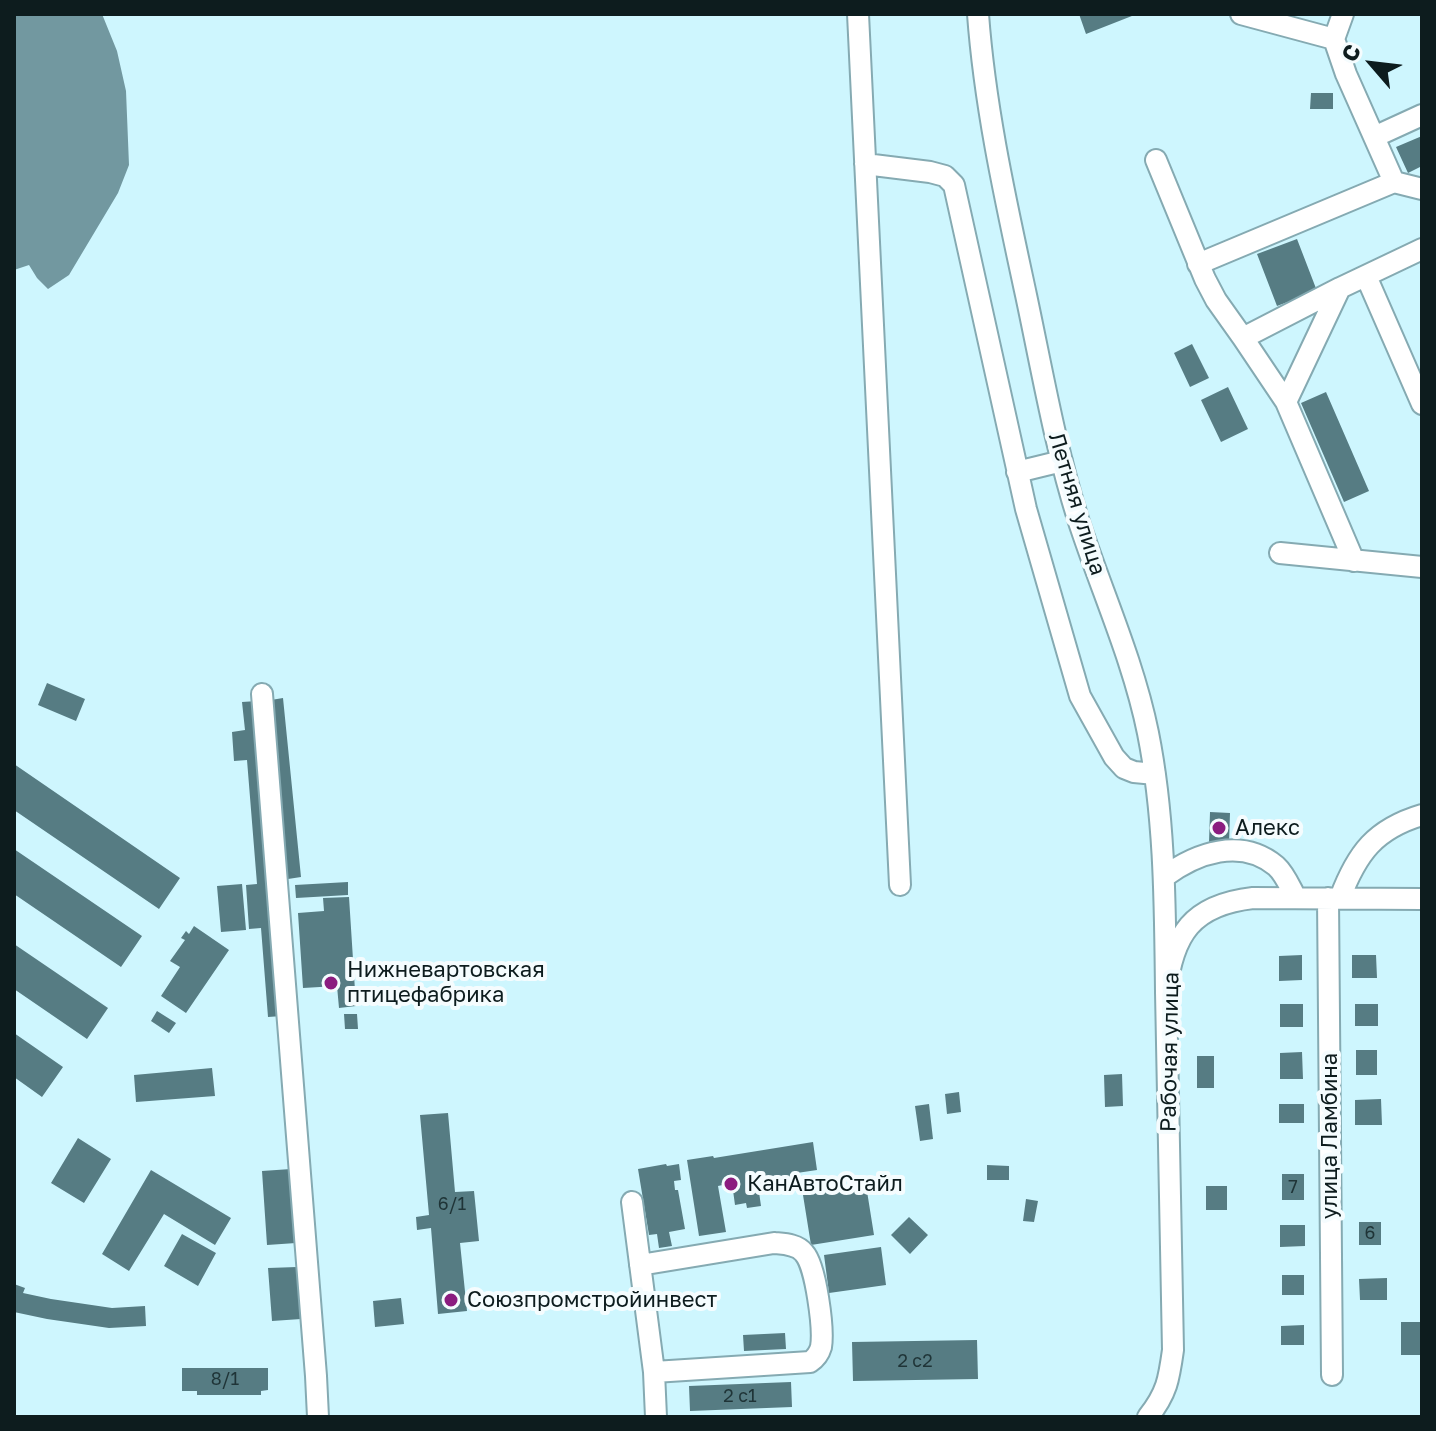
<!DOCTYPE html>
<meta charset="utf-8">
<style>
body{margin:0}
#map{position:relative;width:1436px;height:1431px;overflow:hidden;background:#cef6fe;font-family:"Golos Text",sans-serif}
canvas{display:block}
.frame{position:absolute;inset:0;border:16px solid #0d1c1e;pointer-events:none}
.north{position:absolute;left:1332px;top:24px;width:80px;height:80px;-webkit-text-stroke:6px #f5fcfe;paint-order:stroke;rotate:298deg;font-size:22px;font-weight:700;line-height:32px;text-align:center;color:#0d1c1e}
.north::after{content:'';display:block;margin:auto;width:28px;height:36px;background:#0d1c1e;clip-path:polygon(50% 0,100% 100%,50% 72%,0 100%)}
</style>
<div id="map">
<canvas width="1436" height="1431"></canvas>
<div class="frame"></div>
<div class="north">С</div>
</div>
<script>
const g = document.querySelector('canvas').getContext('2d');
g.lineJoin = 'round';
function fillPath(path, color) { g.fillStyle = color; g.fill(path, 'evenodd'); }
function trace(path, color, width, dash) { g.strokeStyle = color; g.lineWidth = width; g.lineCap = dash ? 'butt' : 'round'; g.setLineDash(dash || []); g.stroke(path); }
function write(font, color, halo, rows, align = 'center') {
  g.font = font + ' "Golos Text",sans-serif'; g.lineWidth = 8; g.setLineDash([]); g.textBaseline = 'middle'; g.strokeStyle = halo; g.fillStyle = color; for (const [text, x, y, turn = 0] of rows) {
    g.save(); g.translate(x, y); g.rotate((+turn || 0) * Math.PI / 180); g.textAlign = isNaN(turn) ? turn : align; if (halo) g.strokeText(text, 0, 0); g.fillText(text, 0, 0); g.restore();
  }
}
fillPath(new Path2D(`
 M 14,14 L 102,14 L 117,51 L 126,91 L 129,165 L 118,193 L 69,275 L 48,289 L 37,278 L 29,265 L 14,270 Z`), '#7298a0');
fillPath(new Path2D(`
 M 1079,14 L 1137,14 L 1086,34 Z
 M 1311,93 L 1333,93 L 1333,109 L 1310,109 Z
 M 1422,136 L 1422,166 L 1408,173 L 1396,147 Z
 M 1297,239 L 1317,291 L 1277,306 L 1257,254 Z
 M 1192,344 L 1209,378 L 1190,387 L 1174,353 Z
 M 1228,387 L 1248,429 L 1221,442 L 1201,400 Z
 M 1326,392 L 1369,491 L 1344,502 L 1301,403 Z
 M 47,683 L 85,699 L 76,721 L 38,705 Z
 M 283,698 L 301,877 L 288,879 L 271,700 Z
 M 257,701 L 282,1016 L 268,1017 L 261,928 L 249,929 L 246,885 L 257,884 L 247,760 L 234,761 L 232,732 L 245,730 L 242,702 Z
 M 14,764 L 180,878 L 159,909 L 14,810 Z
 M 1210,812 L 1230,813 L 1229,844 L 1209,843 Z
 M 14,849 L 142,936 L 121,967 L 14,894 Z
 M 348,882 L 348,895 L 296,898 L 295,885 Z
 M 242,884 L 246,930 L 221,932 L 217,886 Z
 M 349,897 L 356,1006 L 339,1008 L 337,986 L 303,988 L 298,913 L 324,911 L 323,898 Z
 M 194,926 L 229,950 L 186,1013 L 161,996 L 180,967 L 170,961 L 185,940 L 181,938 L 186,931 L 189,934 Z
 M 14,944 L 108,1008 L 87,1039 L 14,989 Z
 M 1302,955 L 1302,980 L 1279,981 L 1279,956 Z
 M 1352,955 L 1376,955 L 1377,978 L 1352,978 Z
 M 1280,1004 L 1303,1004 L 1303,1027 L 1280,1027 Z
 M 1355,1004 L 1378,1004 L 1378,1026 L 1355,1026 Z
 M 157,1011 L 176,1023 L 169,1033 L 151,1021 Z
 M 344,1014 L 357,1014 L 358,1029 L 345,1029 Z
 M 14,1033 L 63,1067 L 42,1097 L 14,1077 Z
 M 1356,1050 L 1377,1050 L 1377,1075 L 1356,1075 Z
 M 1302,1052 L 1303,1079 L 1280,1079 L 1280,1053 Z
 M 1197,1056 L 1214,1056 L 1214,1088 L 1197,1088 Z
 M 212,1068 L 215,1096 L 136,1102 L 134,1075 Z
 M 1122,1074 L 1123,1106 L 1105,1107 L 1104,1075 Z
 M 959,1092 L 961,1112 L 947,1114 L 945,1094 Z
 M 1381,1099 L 1382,1125 L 1355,1125 L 1355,1100 Z
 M 929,1104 L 933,1139 L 920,1141 L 915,1106 Z
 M 1279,1104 L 1304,1104 L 1304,1123 L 1279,1123 Z
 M 448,1113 L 455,1192 L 474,1191 L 479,1241 L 460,1243 L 467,1311 L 438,1314 L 431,1228 L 417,1230 L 416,1217 L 429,1215 L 420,1115 Z
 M 78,1138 L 111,1159 L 84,1203 L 51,1183 Z
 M 813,1142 L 817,1170 L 790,1174 L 792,1187 L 759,1192 L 761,1206 L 747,1208 L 746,1203 L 735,1205 L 732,1183 L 718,1186 L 726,1232 L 699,1236 L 687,1160 L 713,1156 L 714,1158 Z
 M 666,1164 L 667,1166 L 679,1164 L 681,1180 L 674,1181 L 675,1190 L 678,1190 L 685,1229 L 669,1232 L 672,1246 L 659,1248 L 657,1234 L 649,1235 L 638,1169 Z
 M 987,1165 L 1009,1166 L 1009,1180 L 987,1180 Z
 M 291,1169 L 296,1243 L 267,1245 L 262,1171 Z
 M 151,1170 L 231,1218 L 215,1245 L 164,1214 L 129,1271 L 102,1254 Z
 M 1282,1174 L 1304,1174 L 1304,1200 L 1282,1200 Z
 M 866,1185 L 874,1235 L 811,1245 L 803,1195 Z
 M 1206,1186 L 1227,1186 L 1227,1210 L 1206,1210 Z
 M 1026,1199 L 1038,1201 L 1034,1222 L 1023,1221 Z
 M 909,1217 L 928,1235 L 910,1254 L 891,1235 Z
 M 1359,1222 L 1381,1222 L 1381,1245 L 1359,1245 Z
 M 1280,1225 L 1305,1225 L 1305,1246 L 1280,1247 Z
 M 182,1234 L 216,1253 L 198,1286 L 164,1266 Z
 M 881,1247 L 886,1285 L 829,1293 L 824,1255 Z
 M 297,1267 L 301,1319 L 272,1321 L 268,1268 Z
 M 1282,1275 L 1304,1275 L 1304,1295 L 1282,1295 Z
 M 1387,1278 L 1387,1300 L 1360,1300 L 1359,1279 Z
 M 14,1284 L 25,1288 L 23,1293 L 51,1299 L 112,1308 L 145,1306 L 146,1326 L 109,1328 L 47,1319 L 14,1312 Z
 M 401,1298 L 404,1324 L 375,1327 L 373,1301 Z
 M 1401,1322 L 1422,1322 L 1422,1355 L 1401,1355 Z
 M 1304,1325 L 1304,1345 L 1281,1345 L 1281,1326 Z
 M 785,1333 L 786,1349 L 744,1351 L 743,1335 Z
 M 977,1340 L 978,1379 L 853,1381 L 852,1342 Z
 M 182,1368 L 268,1368 L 268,1390 L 261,1391 L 261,1395 L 197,1395 L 197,1391 L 182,1391 Z
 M 791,1382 L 792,1407 L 690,1411 L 689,1386 Z`), '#567c83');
const minor = new Path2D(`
 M 858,14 L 900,885
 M 978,14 C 985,109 1006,202 1026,295 C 1042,370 1055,446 1078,519 C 1101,590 1133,659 1148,733 C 1165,818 1165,906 1166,992
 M 1241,14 L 1334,39
 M 1334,39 L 1346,74 L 1394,182 L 1422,189
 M 1334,39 L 1343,14
 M 1374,137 L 1422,115
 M 1156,160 L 1205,279 L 1216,300 L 1243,338
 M 865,164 L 930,172 L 945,176 L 954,185 L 1026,509 L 1080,696 L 1114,757 L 1124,768 L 1134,772 L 1155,774
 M 1198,264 L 1394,182
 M 1366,276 L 1422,404
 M 1286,402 L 1243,338 L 1340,288
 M 1017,472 L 1062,461
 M 1280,553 L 1422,567
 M 1354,561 L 1286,402 L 1340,288 L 1422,249
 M 262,694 L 316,1376 L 318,1417
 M 1164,877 C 1196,853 1241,837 1276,866 C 1285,874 1290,887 1296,898
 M 1328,898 L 1332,1375
 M 1340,898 C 1357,853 1375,829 1422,815
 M 632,1202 L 654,1372 L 656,1417
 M 640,1265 L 774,1243 C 784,1244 797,1244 804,1253 C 816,1266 824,1329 821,1347 C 819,1354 816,1358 810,1362 L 654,1372
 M 1148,1417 C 1167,1393 1169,1379 1173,1350 L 1166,992 C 1173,934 1192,905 1253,898 L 1422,899`);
trace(minor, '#85aab2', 24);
trace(minor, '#fff', 20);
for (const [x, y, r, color] of [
 [1219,828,8,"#8b1c7f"],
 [331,983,8,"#8b1c7f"],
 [731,1184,8,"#8b1c7f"],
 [451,1300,8,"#8b1c7f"]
]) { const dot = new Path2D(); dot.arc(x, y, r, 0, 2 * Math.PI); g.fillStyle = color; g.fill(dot); trace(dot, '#f5fcfe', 3); }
write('18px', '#1f3437', null, [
 ["7",1293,1187],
 ["6/1",452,1204],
 ["6",1370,1233],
 ["2 с2",915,1361],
 ["8/1",225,1379],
 ["2 с1",740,1396]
]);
write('22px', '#0d1c1e', '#f5fcfe', [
 ["Летняя улица",1077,504,73],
 ["Рабочая улица",1170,1052,-89],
 ["улица Ламбина",1330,1136,-90]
]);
write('22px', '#0d1c1e', '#f5fcfe', [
 ["Алекс",1235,828],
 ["Нижневартовская",347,970],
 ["птицефабрика",347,995],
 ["КанАвтоСтайл",747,1184],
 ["Союзпромстройинвест",467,1300]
], 'left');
</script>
